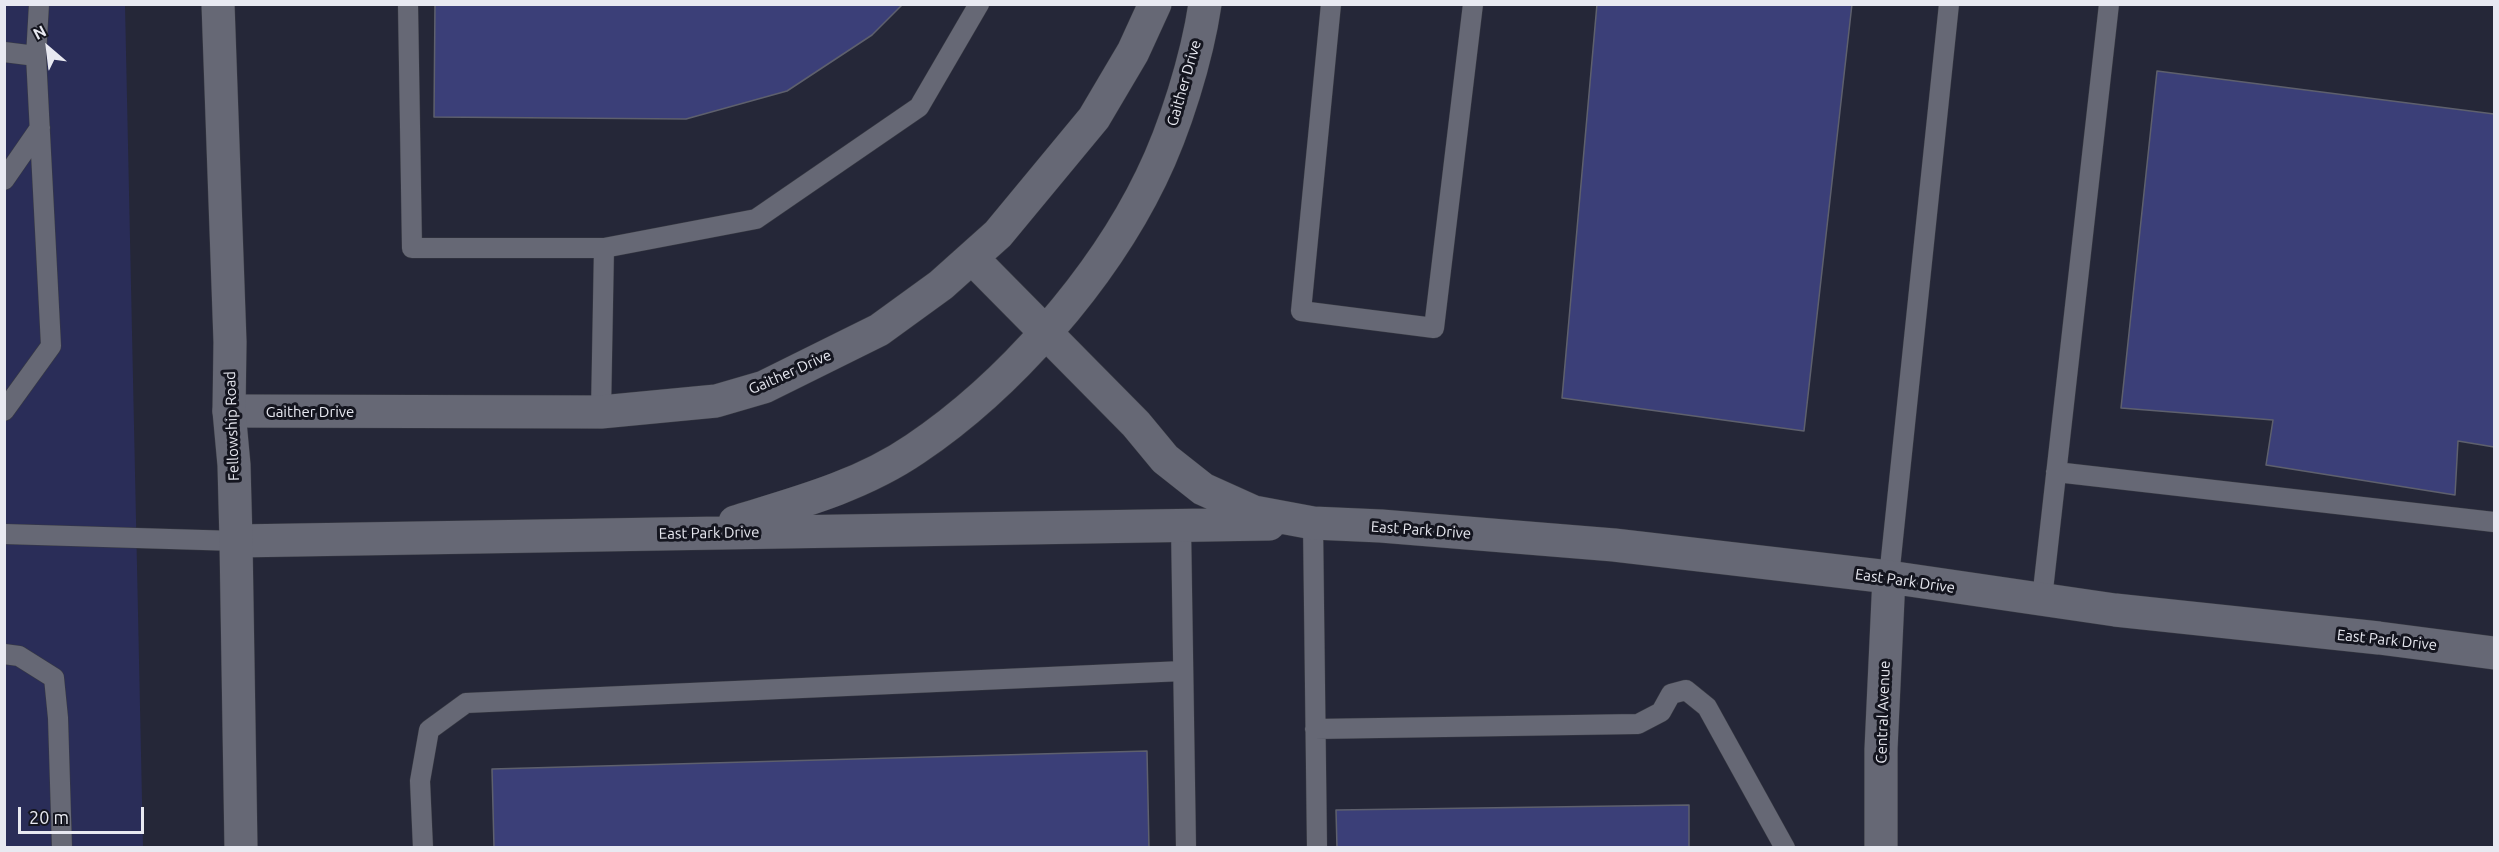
<!DOCTYPE html>
<style>
body{margin:0}
#map{position:relative;width:2499px;height:852px;overflow:hidden;background:#1d1e29;font-family:Ubuntu,sans-serif}
canvas{display:block}
.frame{position:absolute;inset:0;border:6px solid #e8e9f1;pointer-events:none}
.north{position:absolute;left:18px;top:18px;width:60px;height:60px;-webkit-text-stroke:4px #14151f;paint-order:stroke;rotate:332deg;font-size:16px;font-weight:700;line-height:24px;text-align:center;color:#e8e9f1}
.north::after{content:'';display:block;margin:auto;width:21px;height:27px;background:#e8e9f1;clip-path:polygon(50% 0,100% 100%,50% 72%,0 100%)}
.scale{position:absolute;left:18px;top:807px;width:126px;height:27px;box-sizing:border-box;border:3px solid #e8e9f1;border-top:0;padding-left:8px;font-size:18px;line-height:21px;white-space:nowrap;color:#e8e9f1;-webkit-text-stroke:4px #14151f;paint-order:stroke}
</style>
<div id="map">
<canvas width="2499" height="852"></canvas>
<div class="frame"></div>
<div class="north">N</div>
<div class="scale">20 m</div>
</div>
<script>
const g = document.querySelector('canvas').getContext('2d');
g.lineJoin = 'round';
function fillPath(path, color) { g.fillStyle = color; g.fill(path, 'evenodd'); }
function trace(path, color, width, dash) { g.strokeStyle = color; g.lineWidth = width; g.lineCap = dash ? 'butt' : 'round'; g.setLineDash(dash || []); g.stroke(path); }
function write(font, color, halo, rows, align = 'center') {
  g.font = font + ' Ubuntu,sans-serif'; g.lineWidth = 6; g.setLineDash([]); g.textBaseline = 'middle'; g.strokeStyle = halo; g.fillStyle = color; for (const [text, x, y, turn = 0] of rows) {
    g.save(); g.translate(x, y); g.rotate((+turn || 0) * Math.PI / 180); g.textAlign = isNaN(turn) ? turn : align; if (halo) g.strokeText(text, 0, 0); g.fillText(text, 0, 0); g.restore();
  }
}
fillPath(new Path2D(`
 M 5,5 L 2494,5 L 2494,847 L 5,848 Z`), '#252738');
fillPath(new Path2D(`
 M 5,5 L 125,5 L 143,847 L 5,848 Z`), '#2a2d58');
const building = new Path2D(`
 M 435,4 L 903,4 L 872,35 L 787,91 L 686,119 L 434,117 Z
 M 1597,4 L 1852,4 L 1804,431 L 1562,398 Z
 M 2157,71 L 2494,114 L 2494,447 L 2458,441 L 2455,495 L 2266,465 L 2273,420 L 2121,408 Z
 M 1147,751 L 1149,848 L 494,848 L 492,769 Z
 M 1689,805 L 1689,848 L 1337,848 L 1336,810 Z`);
fillPath(building, '#3b3f78');
trace(building, '#5e606d', 1.5);
const lane = new Path2D(`
 M 408,4 L 412,248 L 604,248 L 601,412
 M 1331,4 L 1301,311 L 1434,328 L 1473,4
 M 4,52 L 36,56
 M 4,180 L 40,128
 M 604,248 L 756,219 L 919,107 L 979,4
 M 4,411 L 51,346 L 36,56 L 39,4
 M 2056,472 L 2494,522
 M 1313,523 L 1317,848
 M 1181,525 L 1186,848
 M 4,534 L 236,541
 M 1889,577 L 1949,4
 M 2042,599 L 2109,4
 M 4,654 L 19,656 L 54,678 L 58,718 L 62,848
 M 1315,729 L 1638,724 L 1661,712 L 1671,694 L 1686,690 L 1707,707 L 1785,848
 M 423,848 L 420,781 L 429,730 L 466,703 L 1183,671`);
const street = new Path2D(`
 M 972,258 L 1136,424 L 1165,459 L 1203,489 L 1254,512 L 1313,523 L 1381,526 L 1614,545 L 1889,577 L 2115,610 L 2379,638 L 2494,653
 M 229,411 L 601,412 L 716,401 L 764,387 L 879,330 L 941,285 L 998,234 L 1094,118 L 1133,52 L 1155,4
 M 735,522 C 797,503 861,486 915,449 C 1009,386 1102,279 1151,178 C 1175,129 1197,58 1205,4
 M 236,541 L 1269,524
 M 1881,848 L 1881,749 L 1889,577`);
const secondary = new Path2D(`
 M 218,4 L 230,342 L 229,411 L 234,465 L 236,541 L 241,848`);
trace(lane, '#383a43', 21);
trace(street, '#383a43', 34);
trace(secondary, '#383a43', 34);
trace(lane, '#666875', 20);
trace(street, '#666875', 33);
trace(secondary, '#666875', 33);
write('15px', '#e8e9f1', '#14151f', [
 ["Gaither Drive",1184,83,-74],
 ["Gaither Drive",790,372,-24],
 ["Gaither Drive",310,412],
 ["Fellowship Road",232,426,-92],
 ["East Park Drive",1421,530,4],
 ["East Park Drive",709,533,-1],
 ["East Park Drive",1905,581,8],
 ["East Park Drive",2387,640,6],
 ["Central Avenue",1883,712,-88]
]);
</script>
